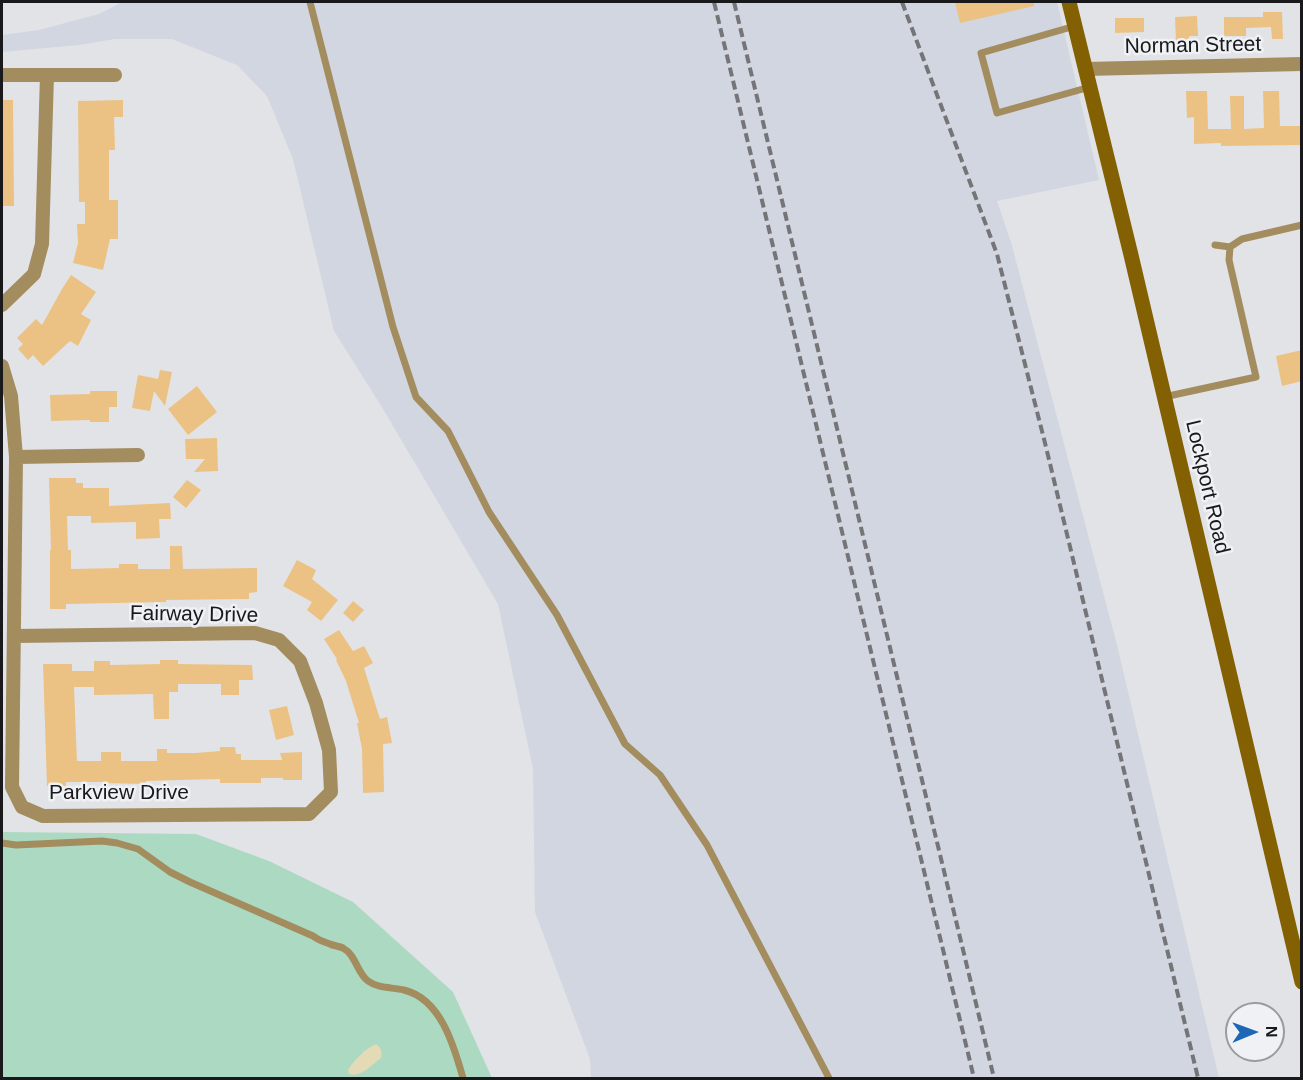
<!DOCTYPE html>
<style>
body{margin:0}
#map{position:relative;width:1303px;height:1080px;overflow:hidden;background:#e2e3e7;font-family:Arial,sans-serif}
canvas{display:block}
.frame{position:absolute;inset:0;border:3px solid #19191b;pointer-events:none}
.north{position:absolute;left:1225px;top:1002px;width:60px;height:60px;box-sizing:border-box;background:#eff1f4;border:2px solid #999b9d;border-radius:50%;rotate:89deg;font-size:16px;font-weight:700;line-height:24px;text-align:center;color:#19191b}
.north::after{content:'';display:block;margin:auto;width:21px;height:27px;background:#1e67b7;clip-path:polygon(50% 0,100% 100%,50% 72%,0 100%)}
</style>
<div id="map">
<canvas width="1303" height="1080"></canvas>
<div class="frame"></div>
<div class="north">N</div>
</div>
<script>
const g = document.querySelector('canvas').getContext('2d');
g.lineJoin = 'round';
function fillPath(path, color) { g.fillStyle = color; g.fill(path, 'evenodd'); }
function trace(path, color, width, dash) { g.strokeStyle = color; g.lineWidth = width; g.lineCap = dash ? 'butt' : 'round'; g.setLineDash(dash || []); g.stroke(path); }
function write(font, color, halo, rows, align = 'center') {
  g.font = font + ' Arial,sans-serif'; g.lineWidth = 5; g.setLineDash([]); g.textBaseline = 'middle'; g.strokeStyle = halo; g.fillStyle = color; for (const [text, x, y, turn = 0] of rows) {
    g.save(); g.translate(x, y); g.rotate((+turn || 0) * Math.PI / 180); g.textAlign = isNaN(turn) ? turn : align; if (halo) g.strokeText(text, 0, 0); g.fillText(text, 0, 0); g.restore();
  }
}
fillPath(new Path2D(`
 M 122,2 L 1057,2 L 1099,180 L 997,201 L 1011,242 L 1118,649 L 1219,1078 L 591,1078 L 590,1059 L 535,912 L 533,769 L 498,604 L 383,409 L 334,331 L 293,159 L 267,96 L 237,65 L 172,39 L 115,39 L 79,45 L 2,52 L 2,35 L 39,30 L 99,14 Z`), '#d1d6e0');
fillPath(new Path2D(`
 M 2,832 L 196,834 L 269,861 L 353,902 L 453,992 L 492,1078 L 2,1078 Z`), '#acd9c2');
fillPath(new Path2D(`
 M 376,1044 C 382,1049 382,1052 381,1058 C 371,1065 361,1078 349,1074 L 348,1070 C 353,1061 366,1048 376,1044 Z`), '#e4dab5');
fillPath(new Path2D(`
 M 955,2 L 1034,2 L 1034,6 L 960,23 Z
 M 1263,12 L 1282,12 L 1283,39 L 1272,39 L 1271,27 L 1246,28 L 1246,36 L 1224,36 L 1224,17 L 1263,17 Z
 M 1197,16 L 1198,36 L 1189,36 L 1189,41 L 1176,42 L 1175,17 Z
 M 1115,18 L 1144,18 L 1144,32 L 1115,33 Z
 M 1186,91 L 1207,91 L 1208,129 L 1231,129 L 1230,96 L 1244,96 L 1244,129 L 1264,128 L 1263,91 L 1279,91 L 1280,126 L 1302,126 L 1302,145 L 1221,146 L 1221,143 L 1194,144 L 1194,117 L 1187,118 Z
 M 2,100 L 13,100 L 14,206 L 2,206 Z
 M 123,100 L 123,117 L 114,117 L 115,150 L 109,150 L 109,200 L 118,200 L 118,239 L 110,239 L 103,270 L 73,263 L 78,243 L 77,224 L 85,224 L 85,202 L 79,202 L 78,101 Z
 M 71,275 L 96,292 L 81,314 L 91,320 L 78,346 L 70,341 L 43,366 L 33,355 L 28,360 L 18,349 L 23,344 L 17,338 L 36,319 L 42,325 L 62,289 Z
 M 1302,350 L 1302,381 L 1282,386 L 1276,356 Z
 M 160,370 L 172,372 L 165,406 L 154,391 L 150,411 L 132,408 L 138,375 L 158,379 Z
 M 197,386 L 217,412 L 188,435 L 168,409 Z
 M 90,391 L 117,391 L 117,407 L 109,407 L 109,422 L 90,422 L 90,420 L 51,421 L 50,395 L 90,394 Z
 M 217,438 L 218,471 L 194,472 L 205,459 L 186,459 L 185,439 Z
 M 49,478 L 76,478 L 76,483 L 83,483 L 83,488 L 109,488 L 109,506 L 170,503 L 171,519 L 159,519 L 160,538 L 136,539 L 136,522 L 91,523 L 91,516 L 67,516 L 68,550 L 71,550 L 71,569 L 119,568 L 119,564 L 138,564 L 138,569 L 170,569 L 170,546 L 182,546 L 183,569 L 257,568 L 257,592 L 249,593 L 249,599 L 166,600 L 166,602 L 66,604 L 66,609 L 50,609 L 50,550 L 51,550 Z
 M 187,480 L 201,490 L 186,508 L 173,497 Z
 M 297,560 L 316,570 L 312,579 L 338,600 L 321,621 L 307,610 L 312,602 L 283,586 Z
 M 353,601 L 364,610 L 353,622 L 343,613 Z
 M 339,630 L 353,651 L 364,646 L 373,663 L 364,668 L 380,719 L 387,717 L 392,743 L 383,744 L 384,792 L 363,793 L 362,749 L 357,723 L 359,723 L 346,681 L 336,660 L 337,659 L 324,639 Z
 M 160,660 L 178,660 L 178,664 L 252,665 L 253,680 L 239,680 L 239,695 L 221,695 L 221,684 L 178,684 L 178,692 L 169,692 L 169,719 L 154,719 L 153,694 L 94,695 L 94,687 L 74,687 L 77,761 L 101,761 L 101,752 L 121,752 L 121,761 L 157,761 L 157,749 L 167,749 L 167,753 L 196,753 L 220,751 L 220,747 L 235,747 L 236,754 L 241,754 L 241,760 L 282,760 L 280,753 L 302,752 L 302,780 L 283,780 L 283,778 L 261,778 L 261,783 L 220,783 L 220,779 L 179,780 L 146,781 L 146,784 L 102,783 L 102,782 L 66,782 L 66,786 L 47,786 L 43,664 L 72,664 L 72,671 L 94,671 L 94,661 L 110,661 L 110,665 L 160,664 Z
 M 287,706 L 294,735 L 276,740 L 269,710 Z`), '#ebc283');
trace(new Path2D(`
 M 310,2 L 393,327 L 416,397 L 448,431 L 489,512 L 557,615 L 625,744 L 660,775 L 707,845 L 829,1078
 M 1075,26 L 981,53 L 997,113 L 1090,87
 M 1215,245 L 1230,247
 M 1164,397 L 1256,377 L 1229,260 L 1230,247 L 1242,239 L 1302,225
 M 2,843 L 16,845 L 102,841 L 117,843 L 138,849 L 170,872 L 190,882 L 313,936 C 318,940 324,942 330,944 C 334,946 339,946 343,948 C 356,955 357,973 368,981 C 379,989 392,987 404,990 C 441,999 454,1046 463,1078`), '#a38c5e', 7);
trace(new Path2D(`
 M 1085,69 L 1302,64
 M 2,75 L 115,75
 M 2,305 L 34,274 L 42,244 L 47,75
 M 2,366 L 11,396 L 16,457 L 12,787 L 22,807 L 43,816 L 309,814 L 331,792 L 329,750 L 316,703 L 300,661 L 279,640 L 255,633 L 14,636
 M 16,457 L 138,455`), '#a38c5e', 14);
trace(new Path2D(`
 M 1069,2 L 1131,255 L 1302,982`), '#836103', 15);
trace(new Path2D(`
 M 714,2 L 974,1078
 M 734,2 L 994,1078
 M 902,2 L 997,254 L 1045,443 L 1198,1078`), '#757578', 4, [9, 4.5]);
write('21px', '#19191b', '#eff1f4', [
 ["Norman Street",1193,46,-1],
 ["Lockport Road",1207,487,77],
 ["Fairway Drive",194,615,1],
 ["Parkview Drive",119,793]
]);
</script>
